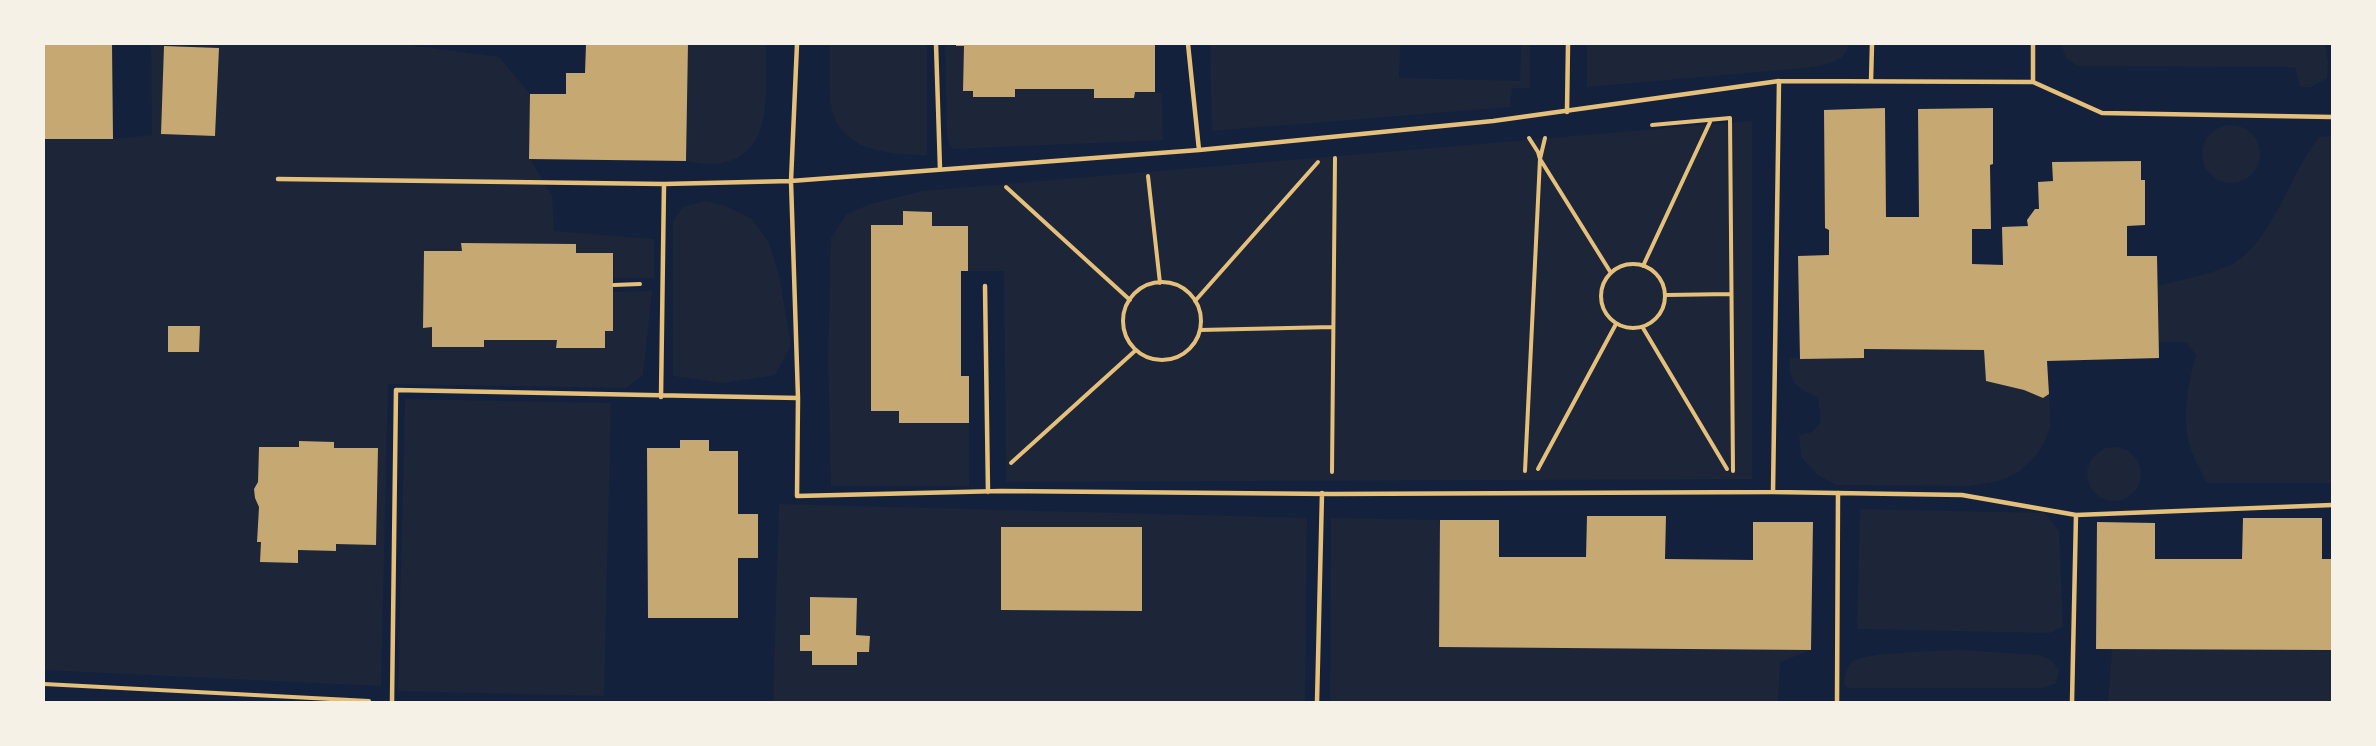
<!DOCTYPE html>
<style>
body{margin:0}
#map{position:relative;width:2376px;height:746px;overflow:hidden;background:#14213d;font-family:Overpass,sans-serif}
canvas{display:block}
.frame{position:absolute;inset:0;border:45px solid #f6f1e7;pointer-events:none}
</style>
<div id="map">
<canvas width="2376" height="746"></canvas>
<div class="frame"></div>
</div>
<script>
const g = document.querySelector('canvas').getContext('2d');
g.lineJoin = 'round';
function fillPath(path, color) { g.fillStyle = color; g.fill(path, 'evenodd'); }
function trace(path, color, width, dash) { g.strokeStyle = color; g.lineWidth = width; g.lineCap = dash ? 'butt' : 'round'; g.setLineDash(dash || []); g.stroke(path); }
fillPath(new Path2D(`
 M 151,44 L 401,44 L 499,57 L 530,94 L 530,159 L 552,196 L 554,231 L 654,239 L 654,278 L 614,278 L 613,254 L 576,253 L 575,244 L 462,243 L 462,251 L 424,251 L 423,327 L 432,327 L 432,346 L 484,347 L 484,340 L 557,340 L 556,347 L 605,348 L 605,331 L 613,330 L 613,292 L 652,291 L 643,375 L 626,388 L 388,384 L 381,686 L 44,670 L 44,139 L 113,139 L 152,135 ZM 164,46 L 218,48 L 215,136 L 162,134 ZM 168,327 L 199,352 L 168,352 ZM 334,442 L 334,448 L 378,448 L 376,544 L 336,544 L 335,551 L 298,550 L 298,563 L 261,562 L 261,542 L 257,542 L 259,507 L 254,490 L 258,482 L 259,448 L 299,447 Z
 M 688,44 L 766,44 C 765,88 777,159 714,164 C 705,165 695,162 686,161 Z
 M 829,44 L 927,44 L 927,155 C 890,155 837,151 831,104 C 828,84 830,63 829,44 Z
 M 945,44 L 956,44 L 956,46 L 964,46 L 964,91 L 1015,97 L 1015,89 L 1094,89 L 1095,98 L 1134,98 L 1135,92 L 1162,93 L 1163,140 L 953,149 L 947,139 Z
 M 1210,44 L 1400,44 L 1399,78 L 1520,81 L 1521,44 L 1530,44 L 1530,88 L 1512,88 L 1510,107 L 1212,131 Z
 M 1587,44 L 1849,44 C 1845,64 1823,65 1805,68 L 1587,87 Z
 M 2061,44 L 2325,44 L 2328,62 L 2327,78 L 2311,87 L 2300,87 L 2295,67 L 2078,66 L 2067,59 Z
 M 1752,121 L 1752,479 L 1006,482 L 1004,271 L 968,271 L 967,226 L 932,226 L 932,212 L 904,211 L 903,225 L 871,225 L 871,410 L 899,411 L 969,423 L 969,486 L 831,486 L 828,357 L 831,238 L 846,215 L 867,205 L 923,191 Z
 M2202 154a29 29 0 1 1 58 0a29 29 0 1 1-58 0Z
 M 2332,136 L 2332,483 L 2207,483 C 2202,473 2196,463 2192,453 C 2181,422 2187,386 2196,355 L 2186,342 L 2159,342 L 2158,286 C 2181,280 2208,275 2230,265 C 2270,247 2291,172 2319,137 Z
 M 705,201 L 726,206 L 752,219 L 769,243 L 779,275 L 791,345 L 775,375 L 724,383 L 673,376 L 673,221 L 683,207 Z
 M 1864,349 L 1984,350 L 1986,381 L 2024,390 L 2043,398 L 2049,394 L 2050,427 L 2045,441 L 2037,455 L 2020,471 L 2003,480 L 1970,486 L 1836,485 L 1818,475 L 1801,457 L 1799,435 L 1812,432 L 1821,422 L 1818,397 C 1794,387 1791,384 1789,358 L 1864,358 Z
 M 405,399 L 611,403 L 604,696 L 398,691 Z
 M2087 474a27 27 0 1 1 54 0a27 27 0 1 1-54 0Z
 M 779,504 L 1307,518 L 1305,702 L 773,702 ZM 1002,527 L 1141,527 L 1141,611 L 1001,610 ZM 810,597 L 857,598 L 856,635 L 870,636 L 869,652 L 857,652 L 857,665 L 812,665 L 812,651 L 801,651 L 810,635 Z
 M 1860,509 L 2045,513 L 2059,531 L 2063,627 L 2050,633 L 1857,629 Z
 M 1331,518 L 1440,520 L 1439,647 L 1811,650 L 1780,662 L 1778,702 L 1330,702 Z
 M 2112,649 L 2332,650 L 2332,702 L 2108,702 Z
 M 1960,650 L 2038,655 L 2051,660 L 2059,670 L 2056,683 L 2044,688 L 1848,688 L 1844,684 C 1845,677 1846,667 1852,662 C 1865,652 1940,651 1960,650 Z`), '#1d2539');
fillPath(new Path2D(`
 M 44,44 L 112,44 L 113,139 L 44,139 Z
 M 586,44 L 688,44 L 686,161 L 529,159 L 530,94 L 566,94 L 566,73 L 585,73 Z
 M 956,44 L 1155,44 L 1155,92 L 1135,92 L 1134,98 L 1094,98 L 1094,89 L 1015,89 L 1015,97 L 973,97 L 973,91 L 963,91 L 964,46 L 956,46 Z
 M 164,46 L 219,48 L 215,136 L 161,134 Z
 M 1885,108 L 1886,217 L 1919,217 L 1918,109 L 1993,108 L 1993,164 L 1990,165 L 1991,229 L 1972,229 L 1972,264 L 2003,265 L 2002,227 L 2028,226 L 2027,220 L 2035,209 L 2039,209 L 2038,182 L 2053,181 L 2052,162 L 2141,161 L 2141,180 L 2145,180 L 2145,225 L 2127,226 L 2127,256 L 2157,256 L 2159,358 L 2047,361 L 2049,394 L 2043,398 L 2024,390 L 1986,381 L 1984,350 L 1864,349 L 1864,358 L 1800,359 L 1798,256 L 1829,255 L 1829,230 L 1825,228 L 1824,110 Z
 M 903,211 L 932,212 L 932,226 L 968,226 L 968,271 L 961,271 L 961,376 L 969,376 L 969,423 L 899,423 L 899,411 L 871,411 L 871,225 L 903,225 Z
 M 461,243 L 576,244 L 576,253 L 613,253 L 613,331 L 605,331 L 605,348 L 556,348 L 557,340 L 484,340 L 484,347 L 432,347 L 432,327 L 423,328 L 424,251 L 462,251 Z
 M 168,326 L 200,326 L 199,352 L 168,352 Z
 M 680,440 L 709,440 L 709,451 L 738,451 L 738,514 L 758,514 L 758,558 L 738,558 L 738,618 L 648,618 L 647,448 L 680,448 Z
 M 299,441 L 334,442 L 334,448 L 378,448 L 376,545 L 336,544 L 336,551 L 298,550 L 298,563 L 260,562 L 261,542 L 257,542 L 259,507 L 255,498 L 254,489 L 258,482 L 259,447 L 299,447 Z
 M 1587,516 L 1666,516 L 1665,559 L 1753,560 L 1753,522 L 1813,522 L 1811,650 L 1439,647 L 1440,520 L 1499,520 L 1499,557 L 1586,557 Z
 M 2243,518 L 2322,518 L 2322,559 L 2332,559 L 2332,650 L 2096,649 L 2097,522 L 2155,523 L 2155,559 L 2242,559 Z
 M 1001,527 L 1142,527 L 1142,611 L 1001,610 Z
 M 810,597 L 857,598 L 856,635 L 870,636 L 869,652 L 857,652 L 857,665 L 812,665 L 812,651 L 800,651 L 800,635 L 810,635 Z`), '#c6a872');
trace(new Path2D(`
 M 1652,125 L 1730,118 L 1733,471
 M 1529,138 L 1538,152 L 1540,159 L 1611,273
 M 1148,176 L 1160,283
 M 1006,187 L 1130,300
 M1601 296a32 32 0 1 1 64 0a32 32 0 1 1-64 0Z
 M 1643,266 L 1711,120
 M1123 321a39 39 0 1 1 78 0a39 39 0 1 1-78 0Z
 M 614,285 L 640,284
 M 1666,295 L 1731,294
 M 1195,301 L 1318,162
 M 1643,328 L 1727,469
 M 1200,330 L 1333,327
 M 1011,463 L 1136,350
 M 1538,469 L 1616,324
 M 1525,471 L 1540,159 L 1545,138
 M 1332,472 L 1335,158
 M 44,684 L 369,701`), '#e5c07b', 4);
trace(new Path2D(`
 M 797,44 L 791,181 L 1199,150 L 1493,121 L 1779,81 L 2033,82 L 2102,113 L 2332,117
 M 936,44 L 940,169
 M 1188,44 L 1199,150
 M 1871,81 L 1872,44
 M 2033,82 L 2033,44
 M 1567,112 L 1568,44
 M 278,179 L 664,184 L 791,181 L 798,398 L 797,496 L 1001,491 L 1332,494 L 1773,492 L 1962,495 L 2076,515 L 2332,505
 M 985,286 L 988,492
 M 661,397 L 664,184
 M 1773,492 L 1779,81
 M 392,702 L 396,390 L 798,398
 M 1317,702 L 1322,493
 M 1837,702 L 1838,493
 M 2072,702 L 2076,515`), '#e5c07b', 4.5);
</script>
